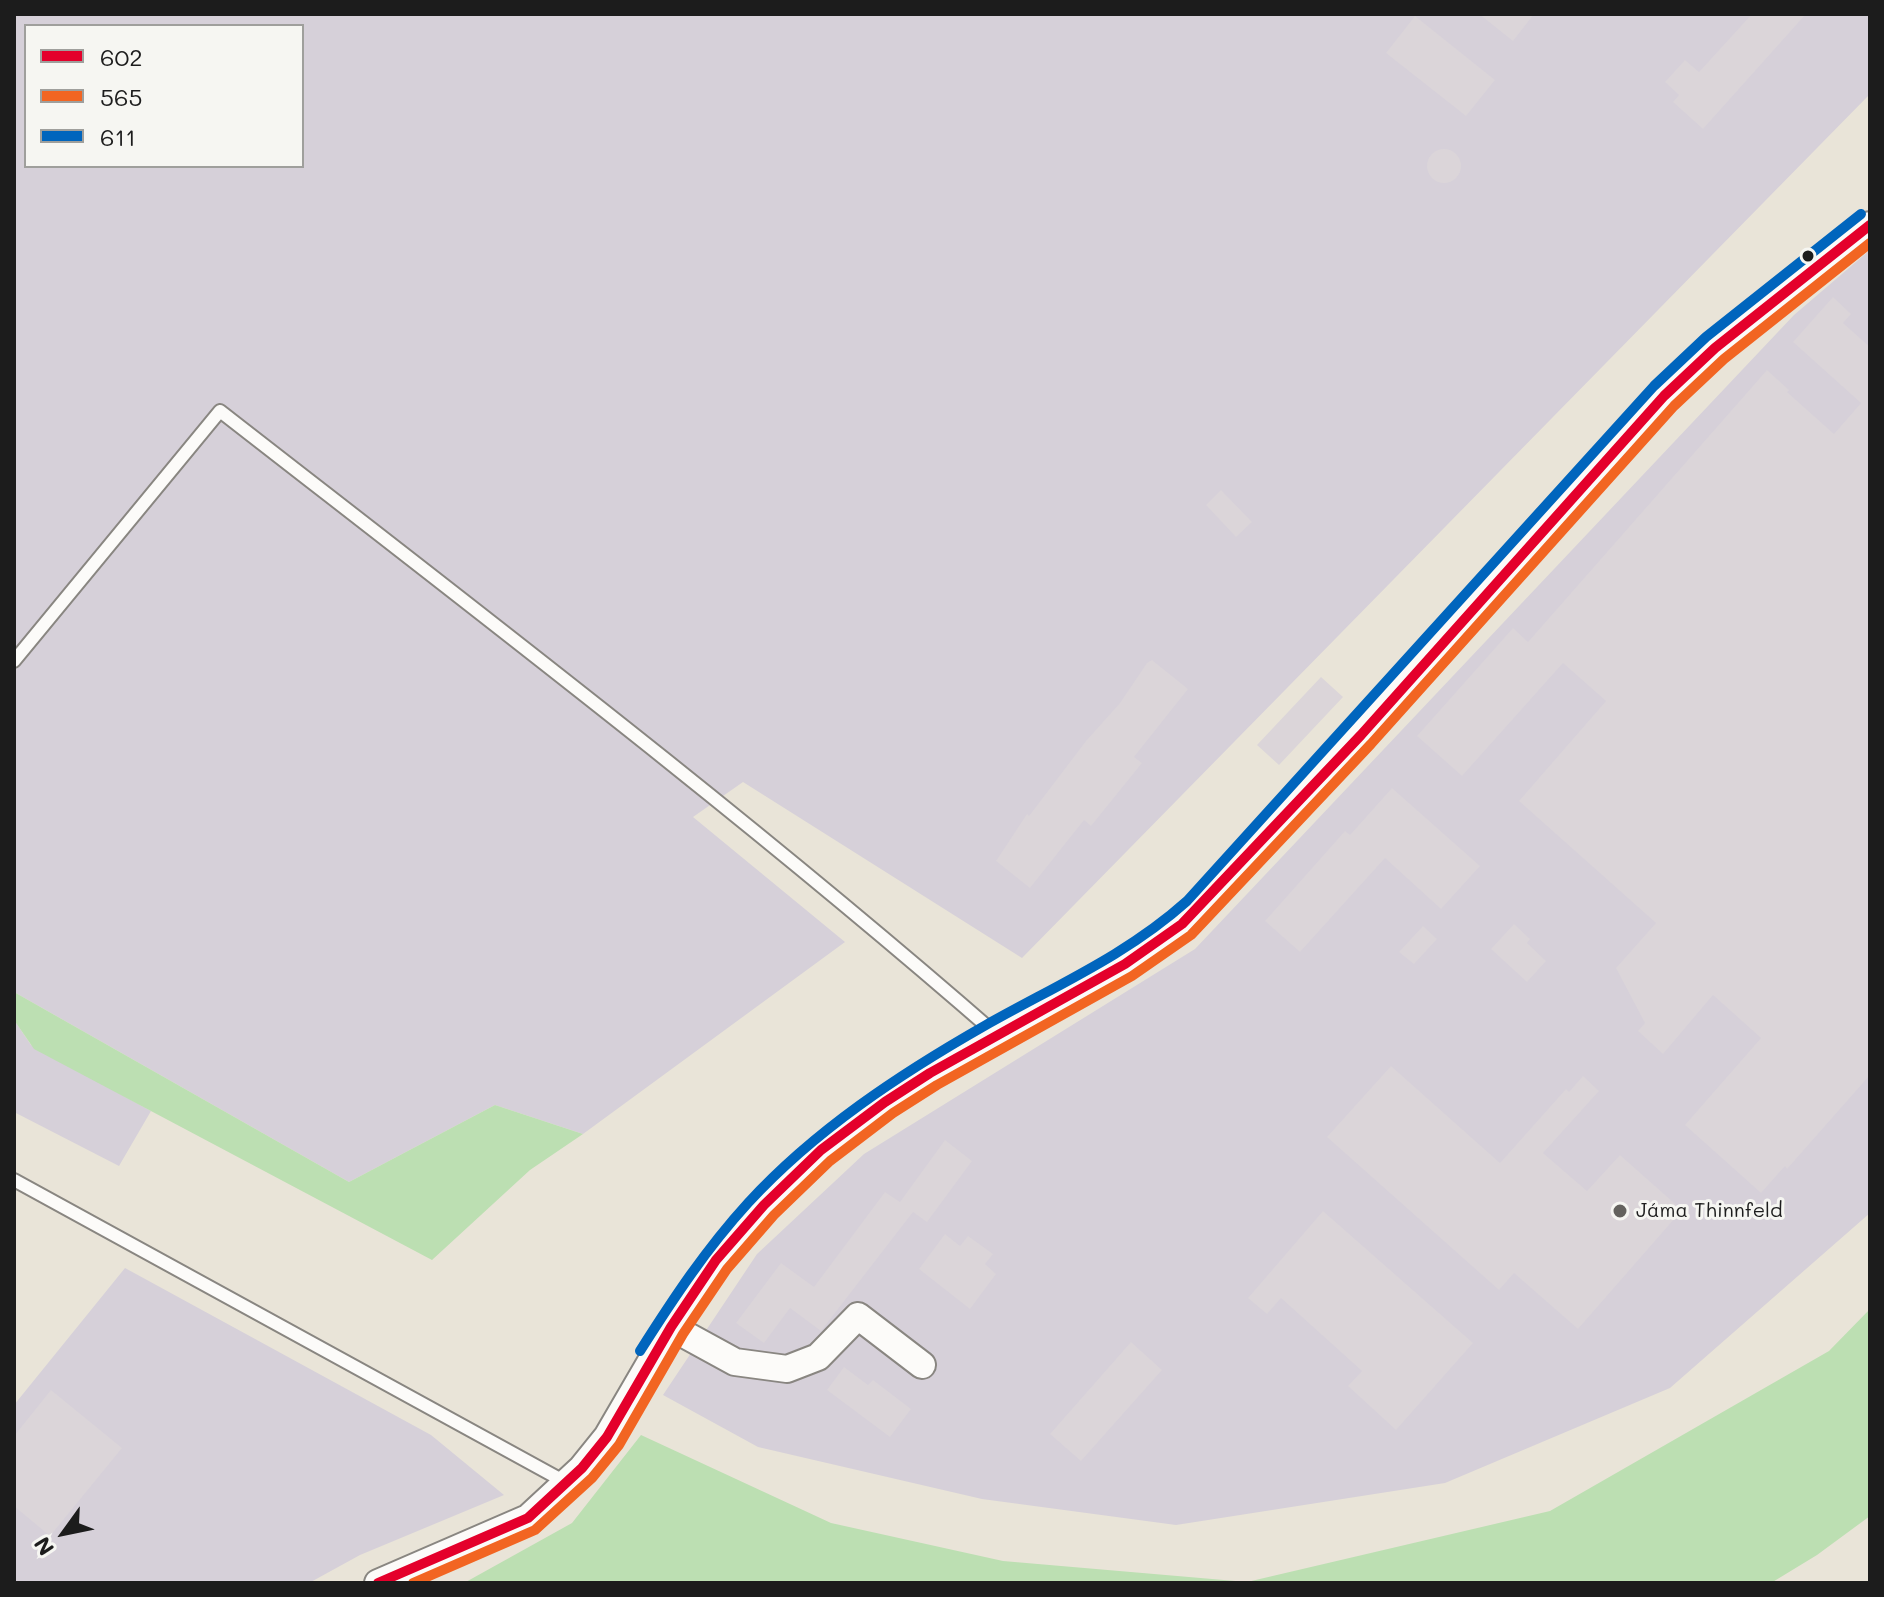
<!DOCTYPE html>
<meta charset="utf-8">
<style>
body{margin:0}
#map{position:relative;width:1884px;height:1597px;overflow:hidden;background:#e9e4d8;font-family:Mali,sans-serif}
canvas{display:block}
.frame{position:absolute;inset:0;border:16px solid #1c1c1c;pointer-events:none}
.legend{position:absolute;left:24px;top:24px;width:280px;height:144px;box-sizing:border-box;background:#f6f6f2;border:2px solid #9f9f9c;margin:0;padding:10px 14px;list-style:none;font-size:24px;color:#1c1c1c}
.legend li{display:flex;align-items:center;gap:16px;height:40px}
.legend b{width:40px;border:2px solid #9f9f9c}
.north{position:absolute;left:24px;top:1493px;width:80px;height:80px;-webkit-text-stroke:6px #f6f6f2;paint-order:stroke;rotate:237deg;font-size:22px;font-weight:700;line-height:32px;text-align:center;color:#1c1c1c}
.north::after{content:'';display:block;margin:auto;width:28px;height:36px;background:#1c1c1c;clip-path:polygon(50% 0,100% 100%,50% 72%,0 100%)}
</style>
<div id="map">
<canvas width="1884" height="1597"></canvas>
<div class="frame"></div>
<ul class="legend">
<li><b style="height:10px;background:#e4002b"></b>602</li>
<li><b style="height:10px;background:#f26522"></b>565</li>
<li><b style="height:10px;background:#0065bd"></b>611</li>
</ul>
<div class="north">N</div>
</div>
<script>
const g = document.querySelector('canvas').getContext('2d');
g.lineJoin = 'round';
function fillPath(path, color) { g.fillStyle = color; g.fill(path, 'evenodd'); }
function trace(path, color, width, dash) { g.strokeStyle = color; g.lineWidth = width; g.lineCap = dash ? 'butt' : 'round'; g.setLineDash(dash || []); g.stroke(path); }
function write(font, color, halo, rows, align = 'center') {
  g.font = font + ' Mali,sans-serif'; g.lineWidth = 6; g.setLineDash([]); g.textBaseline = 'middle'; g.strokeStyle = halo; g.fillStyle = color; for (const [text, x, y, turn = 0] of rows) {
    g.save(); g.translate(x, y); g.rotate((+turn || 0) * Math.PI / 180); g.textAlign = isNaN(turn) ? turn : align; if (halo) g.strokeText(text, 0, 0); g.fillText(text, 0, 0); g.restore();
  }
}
fillPath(new Path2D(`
 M 14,14 L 1870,14 L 1870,94 L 1022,958 L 743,782 L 693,817 L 845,942 L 583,1134 L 495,1105 L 349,1182 L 14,992 ZM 26,26 L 302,26 L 302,166 L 26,166 Z
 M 1870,250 L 1870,1213 L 1670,1388 L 1445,1483 L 1176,1525 L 982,1499 L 758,1447 L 663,1395 L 757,1254 L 864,1154 L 1195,949 L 1794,315 Z
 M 14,1020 L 31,1045 L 151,1111 L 119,1166 L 14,1112 Z
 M 125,1268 L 431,1435 L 504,1495 L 360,1555 L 309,1583 L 14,1583 L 14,1405 Z`), '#d6d0d9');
fillPath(new Path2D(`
 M 14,992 L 349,1182 L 495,1105 L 583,1134 L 530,1170 L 432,1260 L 34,1049 L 14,1020 Z
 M 1870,1309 L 1870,1516 L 1817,1555 L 1771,1583 L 464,1583 L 572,1523 L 641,1435 L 831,1523 L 1003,1561 L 1247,1582 L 1550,1511 L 1829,1351 Z`), '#bcdfb2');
fillPath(new Path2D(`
 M 1479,14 L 1534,14 L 1513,41 Z
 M 1752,14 L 1806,14 L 1703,129 L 1673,102 L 1679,95 L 1665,82 L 1685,60 L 1699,72 Z
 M 1415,16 L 1495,80 L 1466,116 L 1386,53 Z
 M1427 166a17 17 0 1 1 34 0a17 17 0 1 1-34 0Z
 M 1833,297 L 1851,314 L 1843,323 L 1870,347 L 1870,1075 L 1787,1169 L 1785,1166 L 1761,1193 L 1685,1125 L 1761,1038 L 1713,995 L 1663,1054 L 1638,1031 L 1645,1023 L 1616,968 L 1656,923 L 1519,801 L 1606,701 L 1563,663 L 1462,776 L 1417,736 L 1513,628 L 1528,642 L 1767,370 L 1789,390 L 1787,392 L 1834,434 L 1861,403 L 1793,342 Z
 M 1221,490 L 1252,522 L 1236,537 L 1206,505 Z
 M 1152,660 L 1188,689 L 1134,757 L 1142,763 L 1091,826 L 1084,820 L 1030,888 L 996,861 L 1027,814 L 1029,816 L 1086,741 L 1120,703 L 1147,663 Z
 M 1321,677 L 1343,697 L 1279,765 L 1257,745 Z
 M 1392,788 L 1480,866 L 1441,909 L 1385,858 L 1300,952 L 1265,921 L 1345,831 L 1350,835 Z
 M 1514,924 L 1530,939 L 1527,943 L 1546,961 L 1527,982 L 1491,949 Z
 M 1423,926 L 1437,939 L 1414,964 L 1399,952 Z
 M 1391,1066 L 1500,1163 L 1566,1089 L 1569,1092 L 1583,1076 L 1599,1091 L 1543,1153 L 1587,1191 L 1620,1155 L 1682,1210 L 1578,1329 L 1514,1273 L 1499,1290 L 1327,1137 Z
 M 945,1140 L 972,1161 L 927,1222 L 913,1212 L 821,1331 L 790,1308 L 764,1343 L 736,1323 L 781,1263 L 814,1287 L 885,1192 L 900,1202 Z
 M 1323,1211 L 1473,1343 L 1396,1430 L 1348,1386 L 1362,1371 L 1281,1298 L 1267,1314 L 1248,1298 Z
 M 945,1234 L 960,1246 L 968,1236 L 993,1254 L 985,1264 L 996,1274 L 970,1309 L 919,1269 Z
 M 1131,1342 L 1162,1370 L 1081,1461 L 1050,1434 Z
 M 844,1367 L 868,1385 L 873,1380 L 911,1409 L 890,1437 L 827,1390 Z
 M 51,1390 L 122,1448 L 50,1536 L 14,1506 L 14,1436 Z`), '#dbd5d9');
const lane = new Path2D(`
 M 14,661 L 220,411 C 482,615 747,817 997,1035
 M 14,1180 L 567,1483`);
const street = new Path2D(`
 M 671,1327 L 735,1362 L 787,1369 L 818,1357 L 858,1316 L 922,1365
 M 378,1583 L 528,1518 L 582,1468 L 607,1437 L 671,1327 L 716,1260 L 764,1205 L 821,1150 L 885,1102 L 930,1073 L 1125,964 L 1182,924 L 1361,735 L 1664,396 L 1715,348 L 1870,225`);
trace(lane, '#898681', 16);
trace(street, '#898681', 30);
trace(lane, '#fcfbf9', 12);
trace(street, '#fcfbf9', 26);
trace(new Path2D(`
 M 378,1583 L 528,1518 L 582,1468 L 607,1437 L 671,1327 L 716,1260 L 764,1205 L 821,1150 L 885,1102 L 930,1073 L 1125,964 L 1182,924 L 1361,735 L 1664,396 L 1715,348 L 1870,225`), '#e4002b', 10);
trace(new Path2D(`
 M 413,1583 L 535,1530 L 592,1478 L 619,1445 L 683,1334 L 727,1269 L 774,1215 L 830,1161 L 893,1113 L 937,1085 L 1132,976 L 1191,935 L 1371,744 L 1674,406 L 1724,359 L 1870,243`), '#f26522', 10);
trace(new Path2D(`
 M 640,1351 C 673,1299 706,1249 748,1203 C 815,1130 900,1074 986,1025 C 1055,986 1127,955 1187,901 L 1654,386 L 1706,337 L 1861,214`), '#0065bd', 10);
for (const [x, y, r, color] of [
 [1808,256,7,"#1c1c1c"],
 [1620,1211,8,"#64625e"]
]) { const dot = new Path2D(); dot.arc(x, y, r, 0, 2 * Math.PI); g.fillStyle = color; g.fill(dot); trace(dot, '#f6f6f2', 3); }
write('20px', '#1c1c1c', '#f6f6f2', [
 ["Jáma Thinnfeld",1636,1211]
], 'left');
</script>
